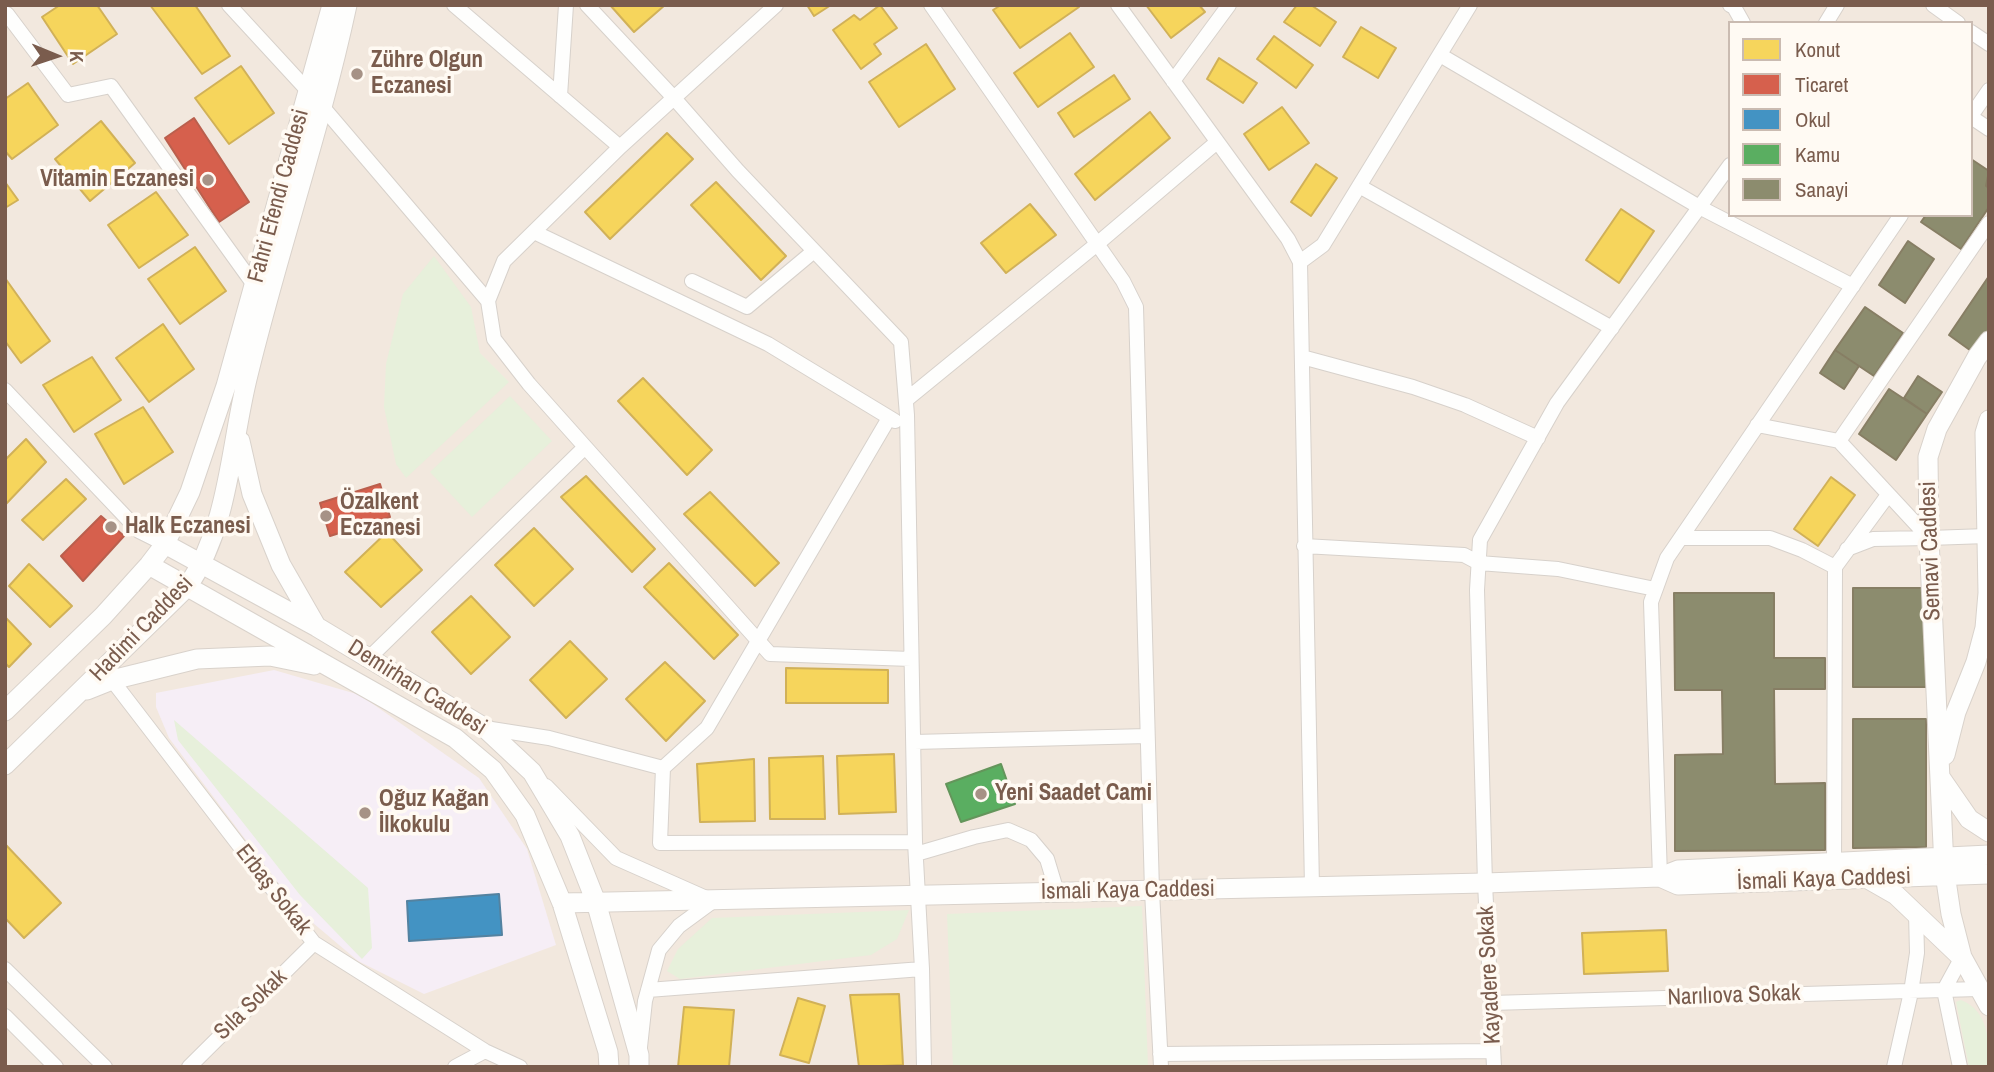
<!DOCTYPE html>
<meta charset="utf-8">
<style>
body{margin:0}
#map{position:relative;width:1994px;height:1072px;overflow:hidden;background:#f9f5f0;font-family:"Archivo Narrow",sans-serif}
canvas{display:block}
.frame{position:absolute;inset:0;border:7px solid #7a5c4d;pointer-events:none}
.legend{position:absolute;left:1728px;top:21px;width:245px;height:196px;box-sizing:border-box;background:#fffaf3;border:2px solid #cabbb1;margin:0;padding:9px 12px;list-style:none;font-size:21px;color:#7a5c4d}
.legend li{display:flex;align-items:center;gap:14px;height:35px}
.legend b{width:35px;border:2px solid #cabbb1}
.north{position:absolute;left:21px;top:21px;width:70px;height:70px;-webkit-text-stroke:5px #fffaf3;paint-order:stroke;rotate:92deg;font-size:19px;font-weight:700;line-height:28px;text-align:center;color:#7a5c4d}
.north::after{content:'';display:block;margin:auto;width:24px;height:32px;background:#7a5c4d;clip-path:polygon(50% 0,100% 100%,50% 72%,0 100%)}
</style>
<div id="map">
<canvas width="1994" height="1072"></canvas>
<div class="frame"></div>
<ul class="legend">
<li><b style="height:19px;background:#f6d55c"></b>Konut</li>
<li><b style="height:19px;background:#d6604d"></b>Ticaret</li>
<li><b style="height:19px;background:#4393c3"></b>Okul</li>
<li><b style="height:19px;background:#5aae61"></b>Kamu</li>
<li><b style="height:19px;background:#8c8c6e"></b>Sanayi</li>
</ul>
<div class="north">K</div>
</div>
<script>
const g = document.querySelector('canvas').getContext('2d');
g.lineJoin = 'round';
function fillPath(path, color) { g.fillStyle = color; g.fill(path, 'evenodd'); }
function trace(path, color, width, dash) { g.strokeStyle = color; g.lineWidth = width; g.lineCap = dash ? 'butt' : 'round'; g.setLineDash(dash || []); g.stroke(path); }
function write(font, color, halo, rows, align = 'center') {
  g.font = font + ' "Archivo Narrow",sans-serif'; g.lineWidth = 7; g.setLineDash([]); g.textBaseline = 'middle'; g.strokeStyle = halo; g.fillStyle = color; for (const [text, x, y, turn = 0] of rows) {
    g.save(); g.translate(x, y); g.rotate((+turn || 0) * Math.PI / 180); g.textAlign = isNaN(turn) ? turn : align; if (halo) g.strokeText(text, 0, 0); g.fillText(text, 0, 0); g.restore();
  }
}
fillPath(new Path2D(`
 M 5,5 L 1989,5 L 1989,1067 L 5,1067 ZM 1730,23 L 1971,23 L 1971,215 L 1730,215 Z`), '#f2e8de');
fillPath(new Path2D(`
 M 274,670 L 360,695 L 479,778 L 527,849 L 556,945 L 424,994 L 358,961 L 300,912 L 169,738 L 156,707 L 156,693 Z`), '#f6eef6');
fillPath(new Path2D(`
 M 434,256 L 471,307 L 480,353 L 509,382 L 406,478 L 396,464 L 384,407 L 386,364 L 403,294 Z
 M 510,396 L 552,441 L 472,517 L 430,472 Z
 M 174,720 L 368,888 L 372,948 L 362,959 L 300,895 L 178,740 Z
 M 1142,906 L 1148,1067 L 953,1067 L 947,914 Z
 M 909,910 L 897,939 L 871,955 L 680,979 L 667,971 L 678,949 L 712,918 Z
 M 1961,1000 C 1989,1011 1989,1041 1989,1067 L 1969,1067 L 1956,1002 Z`), '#e7f0db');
const homes = new Path2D(`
 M 60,5 L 97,5 L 117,34 L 73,64 L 42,17 Z
 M 150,5 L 195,5 L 230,56 L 202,74 Z
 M 610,5 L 665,5 L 634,32 Z
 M 807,5 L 831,5 L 814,16 Z
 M 880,5 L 897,28 L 874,44 L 881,54 L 861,69 L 833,30 L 854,15 L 860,20 Z
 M 1001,5 L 1078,5 L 1079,7 L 1020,48 L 993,10 Z
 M 1146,5 L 1199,5 L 1205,12 L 1171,38 Z
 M 1297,5 L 1311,5 L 1336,22 L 1320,46 L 1284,22 Z
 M 1361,27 L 1396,48 L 1378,78 L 1343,57 Z
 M 1070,33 L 1094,67 L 1038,107 L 1014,73 Z
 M 1274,36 L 1313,65 L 1296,88 L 1257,59 Z
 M 926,44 L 955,89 L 899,127 L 869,82 Z
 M 1219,58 L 1257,83 L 1243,103 L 1207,79 Z
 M 241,66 L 274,113 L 229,144 L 195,98 Z
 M 1114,75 L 1130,99 L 1074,137 L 1058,113 Z
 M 28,83 L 58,125 L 12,159 L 5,151 L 5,99 Z
 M 1282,107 L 1309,143 L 1269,170 L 1244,134 Z
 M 1150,112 L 1170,138 L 1095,200 L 1075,174 Z
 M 101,121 L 135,163 L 90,201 L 55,159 Z
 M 667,133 L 693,159 L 610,239 L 585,212 Z
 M 1316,164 L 1337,178 L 1311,216 L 1291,202 Z
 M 5,182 L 18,200 L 5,208 Z
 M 716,182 L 786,256 L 761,280 L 691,205 Z
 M 156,192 L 188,235 L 139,268 L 108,225 Z
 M 1030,204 L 1056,235 L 1006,273 L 981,243 Z
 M 1621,209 L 1654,231 L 1619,283 L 1586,260 Z
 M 195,247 L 226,291 L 180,324 L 148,279 Z
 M 5,278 L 50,341 L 21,363 L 5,341 Z
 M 163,324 L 194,369 L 149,402 L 116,358 Z
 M 92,357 L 121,400 L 74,432 L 43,385 Z
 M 643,378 L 712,450 L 687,475 L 618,401 Z
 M 143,407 L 173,452 L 124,484 L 95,434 Z
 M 26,439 L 46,462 L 6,504 L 5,460 Z
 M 586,476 L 655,549 L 632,572 L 561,497 Z
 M 1831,477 L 1855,495 L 1818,546 L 1794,529 Z
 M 66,479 L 86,499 L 43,540 L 22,520 Z
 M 710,492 L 779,563 L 755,586 L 684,514 Z
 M 534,528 L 573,569 L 534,606 L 495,565 Z
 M 387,532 L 422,570 L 381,607 L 345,572 Z
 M 669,563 L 738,635 L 714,659 L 644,587 Z
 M 29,564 L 72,606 L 50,627 L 9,586 Z
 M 471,596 L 510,637 L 471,674 L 432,632 Z
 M 5,617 L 31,644 L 9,667 L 5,663 Z
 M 570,641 L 607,679 L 566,718 L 530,680 Z
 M 665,662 L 705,701 L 666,741 L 626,699 Z
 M 786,668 L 888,670 L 888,703 L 786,703 Z
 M 894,754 L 896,812 L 839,814 L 837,756 Z
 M 823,756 L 825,819 L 770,819 L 769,758 Z
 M 754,759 L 755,821 L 700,822 L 697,764 Z
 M 5,844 L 61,903 L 24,938 L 5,918 Z
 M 1666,930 L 1668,971 L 1584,974 L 1582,933 Z
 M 899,994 L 903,1065 L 859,1067 L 850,995 Z
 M 798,998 L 825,1006 L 809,1063 L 780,1055 Z
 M 684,1007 L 734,1010 L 729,1067 L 678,1067 Z`);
fillPath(homes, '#f6d55c');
trace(homes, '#d1b158', 2);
const shops = new Path2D(`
 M 194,118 L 249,202 L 219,222 L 165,138 Z
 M 380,484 L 390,517 L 330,536 L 320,503 Z
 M 101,516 L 124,536 L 83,581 L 61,556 Z`);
fillPath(shops, '#d6604d');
trace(shops, '#ba5f4d', 2);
const schools = new Path2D(`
 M 499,894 L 502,935 L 409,941 L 407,901 Z`);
fillPath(schools, '#4393c3');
trace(schools, '#5482a0', 2);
const public = new Path2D(`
 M 1001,764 L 1015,804 L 961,822 L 946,784 Z`);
fillPath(public, '#5aae61');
trace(public, '#64955b', 2);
const industry = new Path2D(`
 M 1971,159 L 1989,171 L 1986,186 L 1989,188 L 1989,207 L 1961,249 L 1921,222 L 1926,215 L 1971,215 Z
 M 1908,241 L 1934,259 L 1905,303 L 1879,285 Z
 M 1989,276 L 1989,331 L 1974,353 L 1949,335 Z
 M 1865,307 L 1903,333 L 1874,376 L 1835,350 Z
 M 1835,350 L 1859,366 L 1844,389 L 1820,373 Z
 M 1918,376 L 1942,392 L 1927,414 L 1904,398 Z
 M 1889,389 L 1927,414 L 1896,460 L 1859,434 Z
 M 1853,588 L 1926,588 L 1926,687 L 1853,687 Z
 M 1674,593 L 1774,593 L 1774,658 L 1825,658 L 1825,689 L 1774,689 L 1775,784 L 1825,783 L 1825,850 L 1675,851 L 1675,755 L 1723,754 L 1722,690 L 1675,690 Z
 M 1853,719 L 1926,719 L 1926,847 L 1853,848 Z`);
fillPath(industry, '#8c8c6e');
trace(industry, '#877e64', 2);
const street = new Path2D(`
 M 229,5 L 321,105 L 488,301
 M 454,5 L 620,147
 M 587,5 L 674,98 L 738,171 L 901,342 L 907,415 L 915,842 L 922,969 L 924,1067
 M 776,5 L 620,147 L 504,261 L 488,301 L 494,339 L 529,384 L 770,654 L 911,659
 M 931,5 L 1123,281 L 1136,307 L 1152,891 L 1161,1067
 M 1118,5 L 1288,239 L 1300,262 L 1312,887
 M 1730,5 L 1734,7 L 1743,23
 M 1933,5 L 1958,23
 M 7,14 L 68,95 L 111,86 L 257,289
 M 1826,23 L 1837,5
 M 1971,32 L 1989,44
 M 1440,55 L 1701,208 L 1853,286
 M 1173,81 L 1229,5
 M 560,96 L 566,5
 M 1971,116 L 1989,90
 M 1971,117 L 1989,129
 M 1359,186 L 1612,328
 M 534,232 L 768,344 L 895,421
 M 1300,262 L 1323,245 L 1470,5
 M 692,281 L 747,307 L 814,251
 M 1302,357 L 1413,387 L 1465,405 L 1538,438
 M 5,390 L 139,531 L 165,544
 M 906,400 L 1097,244 L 1217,142
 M 889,418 L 707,728 L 663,768 L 660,843 L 915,842
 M 1757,425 L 1839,441
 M 1987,536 L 1929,538 L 1839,441 L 1989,223
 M 1681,538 L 1770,538 L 1802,550 L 1835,567
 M 1304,546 L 1464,555 L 1479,563 L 1558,569 L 1655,589
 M 1847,549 L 1873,539 L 1929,538
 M 369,658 L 584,448
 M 112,680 L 314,943 L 485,1051 L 520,1067
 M 485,728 L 549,738 L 663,768
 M 914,742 L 1147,736
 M 546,786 L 616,858 L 713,901 L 679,926 L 659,950 L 645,1001 L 640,1047
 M 916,854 L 974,837 L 1008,830 L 1031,840 L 1047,859 L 1057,892
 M 1834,864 L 1835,567 L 1888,495
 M 1660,877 L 1651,602 L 1667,558 L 1901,215
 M 5,969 L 105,1067
 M 648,990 L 922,969
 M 1491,1003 L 1978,989
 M 5,1016 L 56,1067
 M 1160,1054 L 1493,1051
 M 189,1067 L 314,943
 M 455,1067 L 485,1051
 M 1494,1067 L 1485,883 L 1477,590 L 1480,540 L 1557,403 L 1730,165
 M 1894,1067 L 1911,992 L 1917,953 L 1916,913
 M 1960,1067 L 1944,990 L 1962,957`);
const secondary = new Path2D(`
 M 1989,341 L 1977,357 L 1937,429 L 1928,457 L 1929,538 L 1944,867 L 1951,914 L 1962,957 L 1989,1006
 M 240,441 L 252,494 L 281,565 L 316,626
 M 165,544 L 317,627 L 485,728 L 532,772 L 570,836 L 596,902 L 639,1055 L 639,1067
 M 149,565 L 455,738 L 493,770 L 525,815 L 562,903 L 608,1052 L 609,1067
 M 87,690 L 112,680 L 197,659 L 270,656 L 314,665
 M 5,711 L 103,616 L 149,565 L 165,544 L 190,492 L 226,386 L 332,5
 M 1945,755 L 1956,712 L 1976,662 L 1985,628 L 1988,593 L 1985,433 L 1989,420
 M 5,765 L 188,586 C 229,524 230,450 247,379 C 277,254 320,131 347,5
 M 1940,777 L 1969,819 L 1989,832
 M 1660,877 L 1678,885 L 1989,874
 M 1868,879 L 1896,895 L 1960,956
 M 562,903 L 1485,883 L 1660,877 L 1678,870 L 1989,855`);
trace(street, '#d7d1cb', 16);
trace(secondary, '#d9d2cb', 21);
trace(street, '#fefefd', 14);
trace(secondary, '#fefefd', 19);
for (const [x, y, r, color] of [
 [357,74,7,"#a69286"],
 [208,180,7,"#a69286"],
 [326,516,7,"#a69286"],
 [111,527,7,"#a69286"],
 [981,794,7,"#a69286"],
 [365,813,7,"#a69286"]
]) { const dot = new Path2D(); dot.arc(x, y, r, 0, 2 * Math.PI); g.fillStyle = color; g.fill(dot); trace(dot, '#fffaf3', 2.5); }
write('bold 23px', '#7a5c4d', '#fffaf3', [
 ["Zühre Olgun",371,61],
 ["Eczanesi",371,87],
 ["Vitamin Eczanesi",194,180,"right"],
 ["Özalkent",340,503],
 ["Eczanesi",340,529],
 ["Halk Eczanesi",125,527],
 ["Yeni Saadet Cami",995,794],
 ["Oğuz Kağan",379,800],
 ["İlkokulu",379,826]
], 'left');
write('23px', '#7a5c4d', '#fffaf3', [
 ["Fahri Efendi Caddesi",279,196,-75],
 ["Semavi Caddesi",1931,551,-92],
 ["Hadimi Caddesi",142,629,-46],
 ["Demirhan Caddesi",417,688,32],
 ["İsmali Kaya Caddesi",1824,880,-2],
 ["Erbaş Sokak",273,890,52],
 ["İsmali Kaya Caddesi",1128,891,-1],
 ["Kayadere Sokak",1490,975,-93],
 ["Narılıova Sokak",1734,996,-2],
 ["Sıla Sokak",251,1005,-44]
]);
</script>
